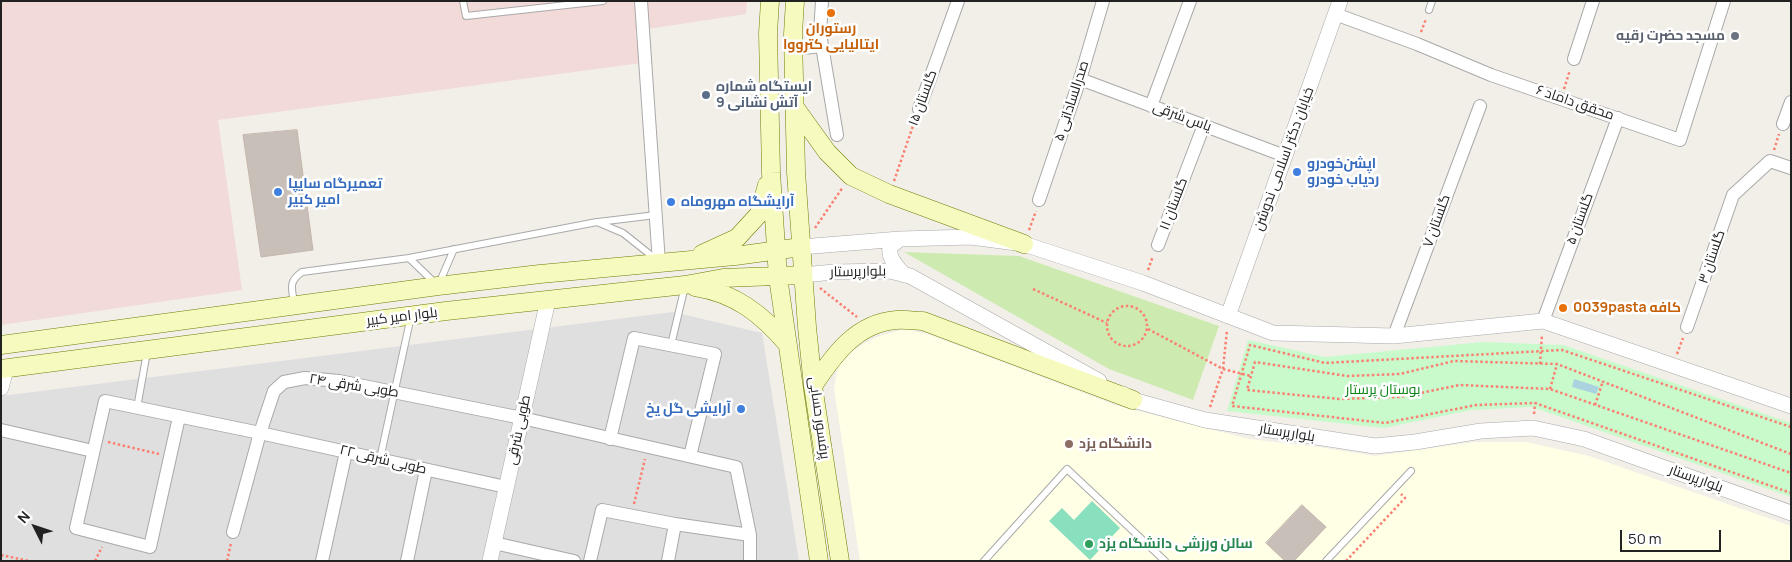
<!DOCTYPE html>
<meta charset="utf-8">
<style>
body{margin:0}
#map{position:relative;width:1792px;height:562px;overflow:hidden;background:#f2efe9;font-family:Manrope,sans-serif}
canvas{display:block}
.frame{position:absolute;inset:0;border:2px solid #222;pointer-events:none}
.north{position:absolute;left:10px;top:502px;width:50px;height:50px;-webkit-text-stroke:4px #fff;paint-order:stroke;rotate:311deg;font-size:14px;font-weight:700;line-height:20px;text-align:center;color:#222}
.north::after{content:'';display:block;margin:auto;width:18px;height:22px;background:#222;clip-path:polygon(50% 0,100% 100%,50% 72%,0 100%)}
.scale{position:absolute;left:1620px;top:530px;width:101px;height:22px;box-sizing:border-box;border:2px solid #222;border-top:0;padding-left:6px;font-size:15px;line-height:18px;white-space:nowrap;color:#222;-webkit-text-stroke:4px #fff;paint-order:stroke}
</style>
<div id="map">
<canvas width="1792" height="562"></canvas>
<div class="frame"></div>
<div class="north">N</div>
<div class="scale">50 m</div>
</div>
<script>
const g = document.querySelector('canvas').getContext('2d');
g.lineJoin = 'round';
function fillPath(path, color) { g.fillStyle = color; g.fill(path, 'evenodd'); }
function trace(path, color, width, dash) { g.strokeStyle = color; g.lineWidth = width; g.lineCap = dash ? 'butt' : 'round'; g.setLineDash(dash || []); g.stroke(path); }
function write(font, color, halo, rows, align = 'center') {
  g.font = font + ' Manrope,Cairo,sans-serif'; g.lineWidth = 5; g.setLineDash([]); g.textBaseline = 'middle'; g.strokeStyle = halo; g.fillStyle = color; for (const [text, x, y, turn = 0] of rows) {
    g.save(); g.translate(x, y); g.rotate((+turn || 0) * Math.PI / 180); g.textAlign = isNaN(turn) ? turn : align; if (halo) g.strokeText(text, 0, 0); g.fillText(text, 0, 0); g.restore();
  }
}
fillPath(new Path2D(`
 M 673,312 L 762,333 L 799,561 L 1,561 L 1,396 Z`), '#e0dfdf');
fillPath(new Path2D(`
 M 1,1 L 747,1 L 746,14 L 635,31 L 641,63 L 218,120 L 242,290 L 1,325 Z`), '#f2dad9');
fillPath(new Path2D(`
 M 906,329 L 930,335 L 1118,406 L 1249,439 L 1318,447 L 1375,456 L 1475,442 L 1526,442 L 1589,456 L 1791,526 L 1791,561 L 860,561 L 834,388 L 838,367 L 850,353 L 865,343 L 882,335 Z`), '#ffffe5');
fillPath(new Path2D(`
 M 904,252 L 1019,256 L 1219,326 L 1193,400 L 1109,369 Z`), '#cdebb0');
fillPath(new Path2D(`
 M 1248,340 L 1325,357 L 1483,342 L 1563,345 L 1791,423 L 1791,497 L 1532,407 L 1472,410 L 1384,428 L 1227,411 Z`), '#c8facc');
fillPath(new Path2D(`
 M 1092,501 L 1120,528 L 1090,560 L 1049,521 L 1062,508 L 1074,520 Z`), '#88e0be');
fillPath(new Path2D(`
 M 1574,379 L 1599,387 L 1596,394 L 1572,387 Z`), '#aad3df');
const building = new Path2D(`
 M 297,130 L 313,250 L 261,257 L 243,135 Z
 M 1302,505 L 1326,527 L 1294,561 L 1285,561 L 1266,543 Z`);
fillPath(building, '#c7bfb8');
trace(building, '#c4b6ab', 1);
const service = new Path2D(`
 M 463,1 L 466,16 L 603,1
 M 1429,10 L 1432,1
 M 598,222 L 656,215
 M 409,258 L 597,222 L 623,233 L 657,260
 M 294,303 C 292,288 288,282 302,272 L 409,258 L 438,286 L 454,249
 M 671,345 L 685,286
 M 137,408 L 147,352
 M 380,459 L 411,316
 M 984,561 L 1067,469 L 1165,561
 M 1326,561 L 1411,471`);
const minor = new Path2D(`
 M 641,1 L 659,263
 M 822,1 L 820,34 L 837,135
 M 1335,14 L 1417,44 L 1491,75 L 1680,140 L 1724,1
 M 793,49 L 822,46
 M 1574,59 L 1593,1
 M 1080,79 L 1285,156
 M 1151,106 L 1190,1
 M 919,109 L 958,1
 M 1783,124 L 1791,102
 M 1039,200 L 1080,79 L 1103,1
 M 1158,245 L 1204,125
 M 1543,321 L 1618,118
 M 1687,327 L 1733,195 L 1770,161 L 1791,168
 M 1394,336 L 1480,106
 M 179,417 L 150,547 L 76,528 L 105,401 L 260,433 L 506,487
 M 1,430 L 93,451
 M 610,439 L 634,338 L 715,354 L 690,456
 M 675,524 L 750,535
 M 233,532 L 260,433 L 274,391 L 284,382 L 305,378 L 339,381 L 522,418 L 736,467 L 750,535 L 750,561
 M 494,543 L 574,561
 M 322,561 L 346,452
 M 407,561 L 426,470
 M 590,561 L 602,510 L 675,524 L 668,561`);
const tertiary = new Path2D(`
 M 900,239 L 890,247 C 888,259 897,266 904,275
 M 801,247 L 900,239 L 971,237 L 1024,244 L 1143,283 L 1273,333 L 1394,336 L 1543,321 L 1791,406
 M 803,275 L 834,272 L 890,271 L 910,276 L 1099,381
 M 1228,316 L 1340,1
 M 1,388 L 6,369
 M 1123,394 L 1133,400 L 1205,420 L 1375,446 L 1415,442 L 1481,431 L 1533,428 L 1584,439 L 1791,513
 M 490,561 L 548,300`);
const secondary = new Path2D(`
 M 770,1 L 768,33 L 771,173 L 778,277 L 819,561
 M 795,1 L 793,34 L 796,172 L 807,327 L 813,386 L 840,561
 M 794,106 L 827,152 L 851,176 L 889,194 L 1024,244
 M 702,254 L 737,238 L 759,214 L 767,185
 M 695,287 C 735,293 762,314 788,345
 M 1,345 L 438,286 L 540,274 L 735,256 L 801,247
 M 1,369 L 446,311 L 685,285 L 723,278 L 803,275
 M 813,386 C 833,356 856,323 896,320 C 905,319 914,321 923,321 L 1133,400`);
trace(service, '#a9a9a9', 8);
trace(minor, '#a9a9a9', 14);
trace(tertiary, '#a9a9a9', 16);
trace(secondary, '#707d05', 19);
trace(new Path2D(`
 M 1421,32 L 1426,19
 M 1564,89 L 1570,70
 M 1774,150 L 1779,134
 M 894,181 L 915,120
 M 815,228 L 843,187
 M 1029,230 L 1036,211
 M 1148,270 L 1153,256
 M 820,288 L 857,317
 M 1033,289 L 1107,323
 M1107 326a20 20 0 1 1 40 0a20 20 0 1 1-40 0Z
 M 1148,329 L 1223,369 L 1251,376
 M 1677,354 L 1683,338
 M 1540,364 L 1542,335
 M 1550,389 L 1557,364
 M 1595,405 L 1603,381
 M 1210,407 L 1223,369 L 1227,330
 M 1534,414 L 1535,403
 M 1791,427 L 1562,350 L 1325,363 L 1250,345 L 1232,406 L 1385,423 L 1476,405 L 1535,403 L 1791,493
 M 108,442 L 159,454
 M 1791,454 L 1557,364 L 1454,361 L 1400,374 L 1347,376 L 1255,362 L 1247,390 L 1339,399 L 1400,397 L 1460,385 L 1550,389 L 1791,473
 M 634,504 L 645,459
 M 1,555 L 29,561
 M 95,561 L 102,547
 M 227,561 L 231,543
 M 1346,561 L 1405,498 L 1401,494`), '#fa8072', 2.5, [2.5, 2.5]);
trace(service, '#fff', 6);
trace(minor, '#fff', 12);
trace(tertiary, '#fff', 15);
trace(secondary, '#f7fabf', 18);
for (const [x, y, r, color] of [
 [831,13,5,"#e8710a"],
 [1735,36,5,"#6b7280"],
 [706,95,5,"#5c6f8a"],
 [1297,172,5,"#3f7fe0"],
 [278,192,5,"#3f7fe0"],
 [671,202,5,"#3f7fe0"],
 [1563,308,5,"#e8710a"],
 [741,409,5,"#3f7fe0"],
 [1069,444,5,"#8d6e63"],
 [1089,544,5,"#2e9e5b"]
]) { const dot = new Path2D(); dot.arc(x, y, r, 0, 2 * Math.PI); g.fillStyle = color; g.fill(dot); trace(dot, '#fff', 2); }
write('bold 14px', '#c56008', '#fff', [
 ["رستوران",831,29],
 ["ایتالیایی کترووا",831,45],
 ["0039pasta کافه",1573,308,"left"]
]);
write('bold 14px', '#5b616d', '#fff', [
 ["مسجد حضرت رقیه",1725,36]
], 'right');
write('bold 14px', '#4e5e75', '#fff', [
 ["ایستگاه شماره",716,87],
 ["9 آتش نشانی",716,103]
], 'left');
write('14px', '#222', '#fff', [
 ["گلستان ۱۵",923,98,-70],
 ["صدرالساداتی ۵",1072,101,-72],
 ["محقق داماد ۶",1575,103,19],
 ["یاس شرقی",1182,117,20],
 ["خيابان دکتر اسلامی ندوشن",1284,159,-70],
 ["گلستان ۱۱",1174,204,-69],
 ["گلستان ۵",1580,219,-70],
 ["گلستان ۷",1437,221,-70],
 ["گلستان ۳",1712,257,-71],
 ["بلوارپرستار",858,272,-1],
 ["بلوار امیر کبیر",402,317,-7],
 ["طوبی شرقی ۲۴",354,386,9],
 ["پرفسور حسابی",819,418,82],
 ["طوبی شرقی",519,430,-78],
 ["بلوارپرستار",1287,433,9],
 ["طوبی شرقی ۲۲",383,460,13],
 ["بلوارپرستار",1696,479,20]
]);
write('bold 14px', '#366cbe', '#fff', [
 ["اپشن‌خودرو",1307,164],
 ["ردیاب خودرو",1307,180],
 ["تعمیرگاه سایپا",288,184],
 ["امیر کبیر",288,200],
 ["آرایشگاه مهروماه",681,202],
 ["آرایشی گل یخ",731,409,"right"]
], 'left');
write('14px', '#0c8416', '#fff', [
 ["بوستان پرستار",1383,390]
]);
write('bold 14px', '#785e54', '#fff', [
 ["دانشگاه یزد",1079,444]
], 'left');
write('bold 14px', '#27864d', '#fff', [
 ["سالن ورزشی دانشگاه یزد",1099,544]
], 'left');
</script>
